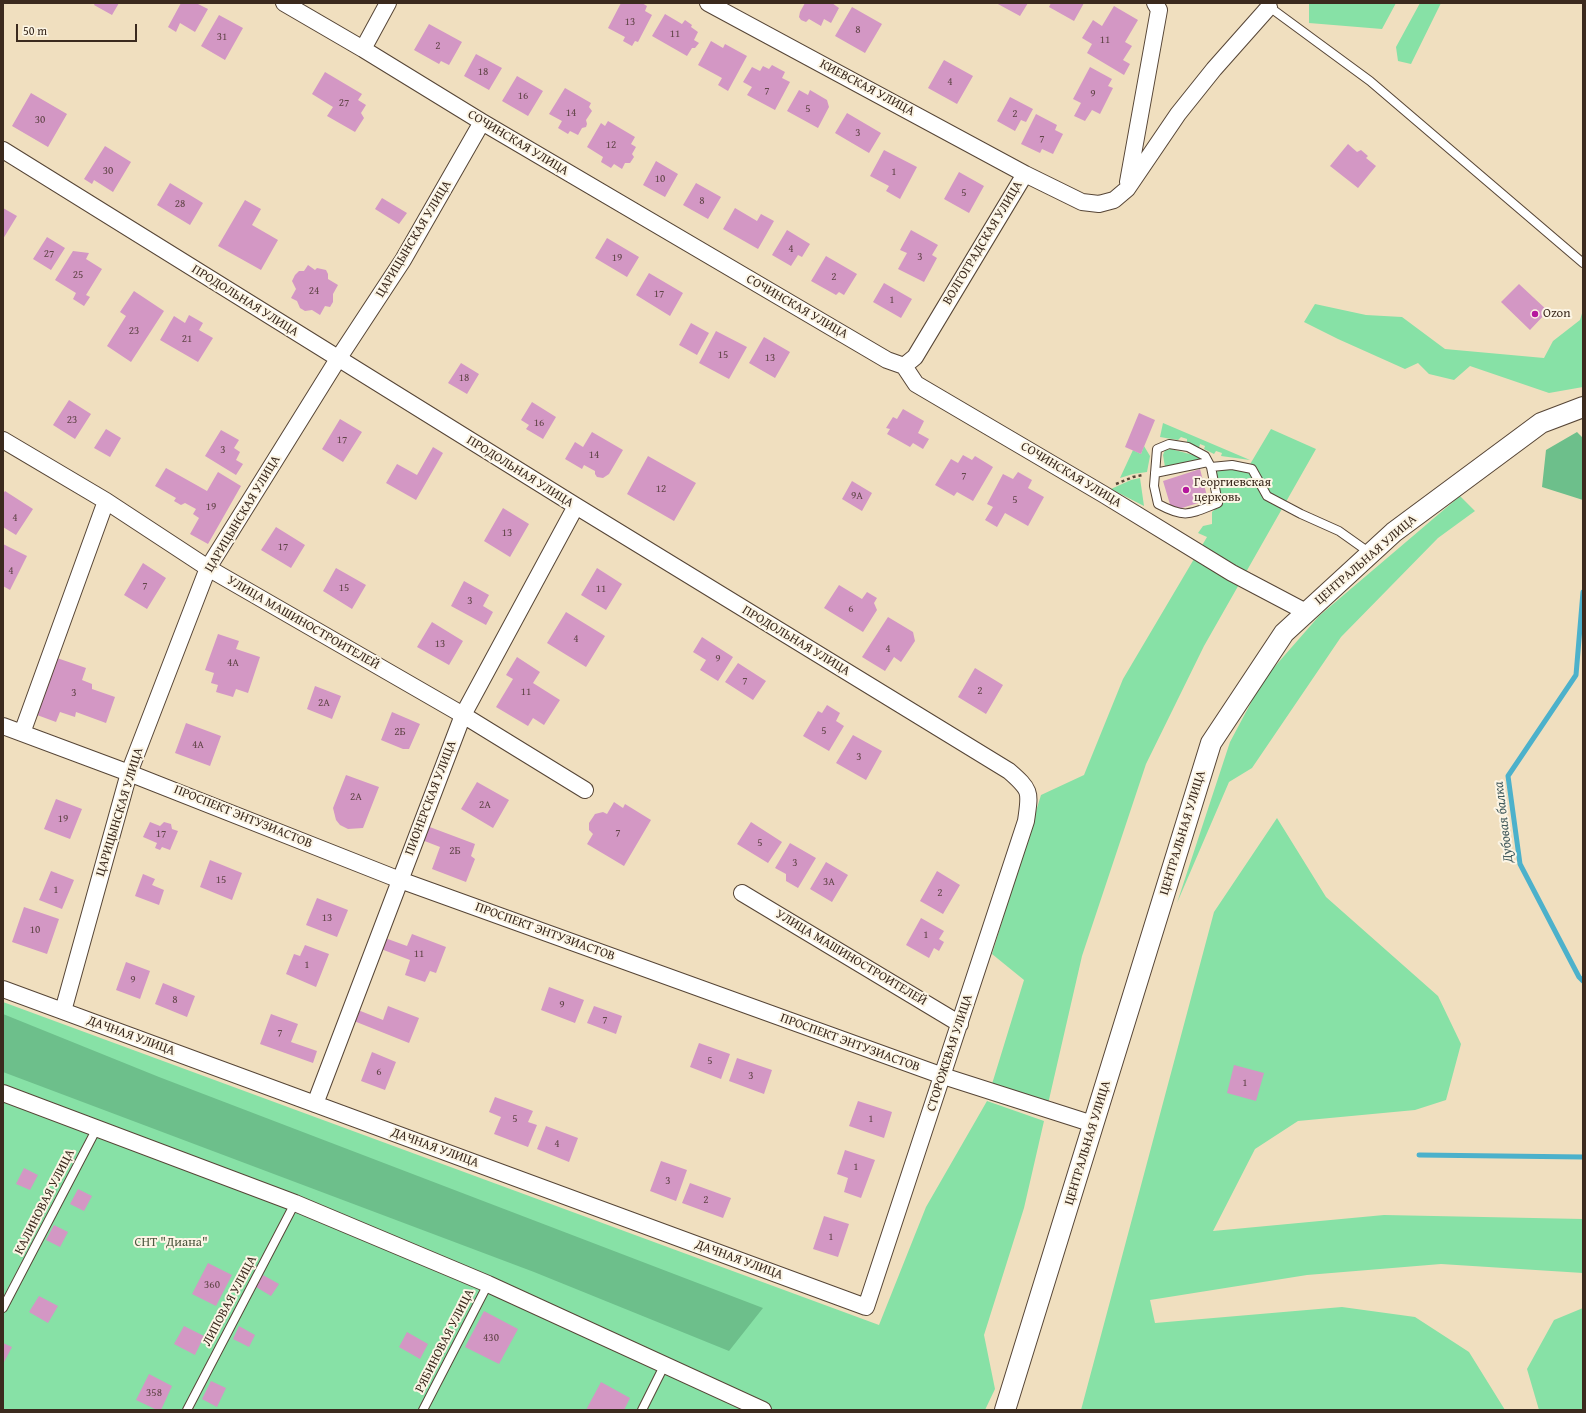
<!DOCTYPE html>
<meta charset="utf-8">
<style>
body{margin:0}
#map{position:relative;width:1586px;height:1413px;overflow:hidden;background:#f0dfbf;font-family:"Gentium Book Plus",serif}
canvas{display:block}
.frame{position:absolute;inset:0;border:4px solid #3b2a1e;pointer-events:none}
.scale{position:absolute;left:16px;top:24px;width:121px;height:18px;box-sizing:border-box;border:2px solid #3b2a1e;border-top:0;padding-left:5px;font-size:12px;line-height:14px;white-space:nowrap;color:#3b2a1e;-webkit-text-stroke:3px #fcf5e5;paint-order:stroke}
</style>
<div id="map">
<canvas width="1586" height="1413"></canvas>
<div class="frame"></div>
<div class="scale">50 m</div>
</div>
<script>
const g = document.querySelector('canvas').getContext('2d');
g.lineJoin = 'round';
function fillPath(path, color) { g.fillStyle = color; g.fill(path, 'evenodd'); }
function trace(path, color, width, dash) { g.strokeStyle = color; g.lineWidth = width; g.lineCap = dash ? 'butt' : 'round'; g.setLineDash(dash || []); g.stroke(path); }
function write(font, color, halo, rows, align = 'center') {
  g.font = font + ' "Gentium Book Plus",serif'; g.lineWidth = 4; g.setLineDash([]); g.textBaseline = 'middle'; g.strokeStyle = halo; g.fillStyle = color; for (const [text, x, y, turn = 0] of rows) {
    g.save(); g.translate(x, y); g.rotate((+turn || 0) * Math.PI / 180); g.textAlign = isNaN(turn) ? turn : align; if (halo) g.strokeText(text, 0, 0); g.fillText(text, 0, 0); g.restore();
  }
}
fillPath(new Path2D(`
 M 1309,3 L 1396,3 L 1382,29 L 1309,23 Z
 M 1420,3 L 1441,3 L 1411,64 L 1398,61 L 1396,47 Z
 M 1315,304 L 1366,315 L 1402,317 L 1445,349 L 1544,358 L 1553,341 L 1580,320 L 1583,310 L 1583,387 L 1549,393 L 1470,366 L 1454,380 L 1429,374 L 1418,363 L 1405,369 L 1338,339 L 1304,322 Z
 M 1163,423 L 1250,460 L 1221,456 L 1222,453 L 1216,451 L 1214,454 L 1204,449 L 1205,446 L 1200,444 L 1199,448 L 1187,442 L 1187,439 L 1181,437 L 1178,440 L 1160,437 Z
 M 1271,429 L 1316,449 L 1204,646 L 1146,764 L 1082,956 L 1048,1104 L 992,1084 L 1024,980 L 992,954 L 1041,795 L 1084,775 L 1123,679 L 1207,537 L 1198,533 L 1203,526 L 1212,524 L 1212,512 L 1221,504 L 1216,472 C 1224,467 1237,468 1246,471 Z
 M 1144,446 L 1150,456 L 1147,472 L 1133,474 L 1120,478 L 1133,450 L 1141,454 Z
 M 1171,449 L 1197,456 L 1201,460 L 1165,467 L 1163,455 L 1165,450 Z
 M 1140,478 L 1144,506 L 1111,489 L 1131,480 Z
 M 1460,496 L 1475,511 L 1438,538 L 1341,637 L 1252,768 L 1229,782 L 1177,903 L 1230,742 L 1263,680 L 1319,616 Z
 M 1277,818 L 1326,897 L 1438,996 L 1461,1044 L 1446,1100 L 1415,1110 L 1298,1121 L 1255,1149 L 1213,1231 L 1384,1215 L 1583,1219 L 1583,1273 L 1441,1264 L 1307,1275 L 1150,1300 L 1155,1323 L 1342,1307 L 1415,1317 L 1469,1352 L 1505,1410 L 1081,1410 L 1214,912 Z
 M 3,1002 L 879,1325 L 926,1207 L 987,1101 L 1044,1121 L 1024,1208 L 984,1335 L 995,1389 L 985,1410 L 3,1410 Z
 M 1583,1308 L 1583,1410 L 1539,1410 L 1527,1369 L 1554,1320 Z`), '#87e1a6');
fillPath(new Path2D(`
 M 1577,432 L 1583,438 L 1583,500 L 1542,487 L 1546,450 Z
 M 3,1014 L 159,1077 L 763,1308 L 729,1351 L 534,1272 L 3,1072 Z`), '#6dbf8b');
trace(new Path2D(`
 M 1583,592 L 1576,675 L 1508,776 L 1520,864 L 1579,977 L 1583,981
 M 1419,1155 L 1583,1157`), '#4cb1cb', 5);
fillPath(new Path2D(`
 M 95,3 L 119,3 L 112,15 L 94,5 Z
 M 181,3 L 196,3 L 208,9 L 195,32 L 180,23 L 176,32 L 168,27 Z
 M 621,3 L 642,3 L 647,6 L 645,11 L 652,15 L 638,42 L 635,41 L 632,46 L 623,41 L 625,37 L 608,28 Z
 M 805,3 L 832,3 L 839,8 L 831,23 L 824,19 L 821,26 L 809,19 L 806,22 L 801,20 L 799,17 L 800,12 Z
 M 996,3 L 1028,3 L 1020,16 Z
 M 1051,3 L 1084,3 L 1074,21 L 1049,7 Z
 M 1114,6 L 1138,20 L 1125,42 L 1132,46 L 1123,60 L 1130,64 L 1124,75 L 1087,53 L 1092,44 L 1082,38 L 1093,20 L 1102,26 Z
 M 852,7 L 882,24 L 865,53 L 835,36 Z
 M 665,14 L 682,24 L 685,20 L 692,25 L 691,27 L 698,32 L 694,40 L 699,43 L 695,48 L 692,48 L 687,56 L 652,36 Z
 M 219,15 L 243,28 L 225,60 L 201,46 Z
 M 429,24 L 462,42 L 449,65 L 441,61 L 439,64 L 414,50 Z
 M 711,41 L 723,48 L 725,44 L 747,56 L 728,91 L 718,85 L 722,78 L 698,65 Z
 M 476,54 L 502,68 L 489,90 L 464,76 Z
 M 944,60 L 973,76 L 957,104 L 928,88 Z
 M 772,65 L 785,72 L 782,78 L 790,82 L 775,110 L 747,95 L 752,87 L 743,82 L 752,67 L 760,71 L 763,66 L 769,69 Z
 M 1090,67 L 1112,79 L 1108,86 L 1113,88 L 1100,114 L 1092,110 L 1085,121 L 1074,116 L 1081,103 L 1073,99 Z
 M 325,72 L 362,94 L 358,100 L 366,105 L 361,113 L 364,118 L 355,132 L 327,116 L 333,107 L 312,94 Z
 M 517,76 L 543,91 L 528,116 L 502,101 Z
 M 565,88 L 591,103 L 589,107 L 592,111 L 586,120 L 587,124 L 586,127 L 582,128 L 578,135 L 570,131 L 568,134 L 558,128 L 562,121 L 549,114 Z
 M 799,90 L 808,95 L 810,90 L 827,100 L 829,107 L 818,128 L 787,111 Z
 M 31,93 L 67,114 L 48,147 L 12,126 Z
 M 1010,97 L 1033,109 L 1026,122 L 1021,120 L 1015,131 L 997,121 Z
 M 847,113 L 881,133 L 869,153 L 835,133 Z
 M 1036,114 L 1057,125 L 1055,130 L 1063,134 L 1053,154 L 1042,149 L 1040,153 L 1021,144 Z
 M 608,121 L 635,137 L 631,144 L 636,147 L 632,154 L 634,157 L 630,163 L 625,163 L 622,169 L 614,164 L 611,168 L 601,162 L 603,157 L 587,147 L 601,123 L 605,126 Z
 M 1348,144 L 1357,152 L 1361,150 L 1368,156 L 1366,158 L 1376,166 L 1358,188 L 1330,166 Z
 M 105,146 L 131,162 L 113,192 L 94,180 L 92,184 L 84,179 Z
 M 884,150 L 917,167 L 900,199 L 886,191 L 889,186 L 870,176 Z
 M 656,161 L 678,174 L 665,197 L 643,185 Z
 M 959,172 L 984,186 L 969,213 L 944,199 Z
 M 170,183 L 203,203 L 190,225 L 157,205 Z
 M 696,183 L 721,197 L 708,219 L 683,205 Z
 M 382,198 L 407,213 L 399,224 L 375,209 Z
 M 245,200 L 261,209 L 252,225 L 278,240 L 261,270 L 218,246 Z
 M 3,208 L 17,216 L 3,239 Z
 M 735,208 L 757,221 L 761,214 L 774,221 L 758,249 L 723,229 Z
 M 787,230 L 810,244 L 802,257 L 798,255 L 791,266 L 772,255 Z
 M 911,230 L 938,245 L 932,255 L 937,258 L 924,282 L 898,269 L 907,253 L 900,250 Z
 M 47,237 L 65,248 L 51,270 L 33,259 Z
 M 607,238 L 639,257 L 627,277 L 595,258 Z
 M 73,251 L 89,253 L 86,259 L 102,269 L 86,295 L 90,297 L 84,306 L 73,299 L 76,293 L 55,280 Z
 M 826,256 L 857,274 L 844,295 L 839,292 L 836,295 L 811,281 Z
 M 308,265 L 315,270 L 317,268 L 326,270 L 328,274 L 328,279 L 338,285 L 333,294 L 333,302 L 330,307 L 325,306 L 320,315 L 312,310 L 305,311 L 300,308 L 297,301 L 291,298 L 296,289 L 292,281 L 295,275 L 299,271 L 304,271 Z
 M 649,273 L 683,293 L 670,316 L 636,295 Z
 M 884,283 L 912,299 L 901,318 L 873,302 Z
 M 1519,284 L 1548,311 L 1530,330 L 1501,302 Z
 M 134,291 L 164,311 L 131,362 L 107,346 L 126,316 L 120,312 Z
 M 189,315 L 203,323 L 199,330 L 213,338 L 198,362 L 160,340 L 174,316 L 185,323 Z
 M 691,323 L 709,333 L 697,355 L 679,345 Z
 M 716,331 L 747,347 L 729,379 L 699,363 Z
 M 764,337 L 790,352 L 775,378 L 749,363 Z
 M 461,363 L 479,374 L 467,394 L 448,383 Z
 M 69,400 L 91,414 L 75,439 L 53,425 Z
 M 532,402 L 556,417 L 543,439 L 526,429 L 529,425 L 521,420 Z
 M 903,409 L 924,421 L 918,433 L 929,439 L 923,449 L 913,443 L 910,447 L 887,434 L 890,429 L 886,428 L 893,417 L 897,419 Z
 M 1139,413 L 1155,420 L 1141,454 L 1125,447 Z
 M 340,419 L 362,432 L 343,462 L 322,449 Z
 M 106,429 L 121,438 L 110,457 L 94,448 Z
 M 221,430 L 239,440 L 234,448 L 240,452 L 236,460 L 243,464 L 236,475 L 205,456 Z
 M 592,432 L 623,450 L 609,474 L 603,478 L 597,477 L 595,474 L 595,471 L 584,465 L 582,469 L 565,459 L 575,442 L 583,447 Z
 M 433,447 L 443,453 L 416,500 L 386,483 L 397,464 L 417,475 Z
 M 963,455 L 972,460 L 975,456 L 993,467 L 973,501 L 957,492 L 954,496 L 935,485 L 951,459 L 958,463 Z
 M 648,456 L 696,483 L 674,521 L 627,494 Z
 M 166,468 L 207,491 L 218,472 L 241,486 L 208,544 L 190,534 L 199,518 L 193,514 L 196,509 L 185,503 L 181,505 L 174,501 L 176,498 L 155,486 Z
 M 1200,469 L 1208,500 L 1172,511 L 1163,481 Z
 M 1018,472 L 1032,480 L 1028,488 L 1044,497 L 1028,526 L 1005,513 L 997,527 L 985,520 L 993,507 L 987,504 L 1003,474 L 1013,479 Z
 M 852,481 L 872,493 L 862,511 L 842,499 Z
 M 5,491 L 33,509 L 16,535 L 3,527 L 3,494 Z
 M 503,508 L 529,524 L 510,557 L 484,541 Z
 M 276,527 L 305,545 L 291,568 L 261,550 Z
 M 3,544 L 27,556 L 10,590 L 3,586 Z
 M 143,563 L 166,578 L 147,609 L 124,595 Z
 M 336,568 L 366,585 L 352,609 L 323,591 Z
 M 597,568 L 622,584 L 606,610 L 581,595 Z
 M 464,581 L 489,595 L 483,606 L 493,612 L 486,625 L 451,606 Z
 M 839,585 L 862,599 L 867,592 L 877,598 L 874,603 L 877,610 L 863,632 L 824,608 Z
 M 566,612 L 605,636 L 586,667 L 547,643 Z
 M 888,617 L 913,632 L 915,641 L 901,662 L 894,657 L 885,671 L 862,657 Z
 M 432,622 L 463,641 L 449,665 L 417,647 Z
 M 218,634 L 239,641 L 236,649 L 260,657 L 248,693 L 236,689 L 233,697 L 216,692 L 218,685 L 211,683 L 214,673 L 205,670 Z
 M 702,637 L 733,657 L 718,681 L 700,670 L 706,660 L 693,652 Z
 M 517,657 L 540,672 L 533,683 L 560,700 L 544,725 L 533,718 L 528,726 L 496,707 L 513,679 L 506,675 Z
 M 57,658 L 86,668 L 82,680 L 92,684 L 92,689 L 115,697 L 106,723 L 76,712 L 75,717 L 60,712 L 56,722 L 37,715 Z
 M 738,663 L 766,681 L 753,700 L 725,682 Z
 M 975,668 L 1003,685 L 986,714 L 958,697 Z
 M 315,686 L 341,696 L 332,719 L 307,709 Z
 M 827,705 L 840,713 L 836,721 L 844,726 L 829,751 L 803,736 L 818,711 L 822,713 Z
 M 392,712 L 420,724 L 409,749 L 403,749 L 381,740 Z
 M 186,723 L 221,736 L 210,766 L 175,753 Z
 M 853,735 L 882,751 L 866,780 L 836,763 Z
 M 346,775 L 379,787 L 363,828 L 348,829 L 340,825 L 336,820 L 333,808 Z
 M 477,782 L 509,800 L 493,828 L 461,809 Z
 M 56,799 L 82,809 L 70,839 L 44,829 Z
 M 614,802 L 623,808 L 625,804 L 651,820 L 624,866 L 587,844 L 593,834 L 589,830 L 589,823 L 595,814 L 603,812 L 607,814 Z
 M 150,822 L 160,826 L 164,822 L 171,824 L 172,829 L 178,831 L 170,850 L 162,847 L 160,850 L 155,848 L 157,843 L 143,837 Z
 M 751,822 L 782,842 L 768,863 L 737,844 Z
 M 427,826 L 475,844 L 471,856 L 475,859 L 466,882 L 432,869 L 440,847 L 422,840 Z
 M 790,843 L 816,858 L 798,888 L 786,881 L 786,874 L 775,868 Z
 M 210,860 L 242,873 L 232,900 L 200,887 Z
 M 826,862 L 848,875 L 832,902 L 810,889 Z
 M 51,871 L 74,880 L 62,909 L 39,900 Z
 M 937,871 L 960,885 L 943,914 L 920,901 Z
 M 143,874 L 155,879 L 152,885 L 164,890 L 159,905 L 135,896 Z
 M 317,898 L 348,910 L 337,937 L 306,925 Z
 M 24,907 L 59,919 L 47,954 L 12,942 Z
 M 921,918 L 944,931 L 939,939 L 944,942 L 939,951 L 934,948 L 929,958 L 906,945 Z
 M 412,934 L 446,947 L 436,973 L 430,971 L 425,982 L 405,975 L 410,960 L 381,949 L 385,938 L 407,946 Z
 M 305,945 L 329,954 L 316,987 L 286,974 L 294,954 L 300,956 Z
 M 126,962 L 150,971 L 140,999 L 116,990 Z
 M 163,983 L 195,996 L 187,1017 L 155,1004 Z
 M 549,987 L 584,1000 L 575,1023 L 541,1010 Z
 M 388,1006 L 419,1018 L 409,1043 L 354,1021 L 358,1010 L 383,1020 Z
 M 594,1006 L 622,1016 L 616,1034 L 587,1023 Z
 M 271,1014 L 298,1024 L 291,1042 L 317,1051 L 313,1063 L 260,1044 Z
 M 699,1043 L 730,1054 L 721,1079 L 690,1067 Z
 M 372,1052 L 396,1062 L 385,1090 L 361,1081 Z
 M 737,1058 L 772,1070 L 764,1094 L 729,1081 Z
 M 1234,1065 L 1264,1073 L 1256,1101 L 1227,1093 Z
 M 495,1097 L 533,1111 L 528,1122 L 537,1125 L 528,1147 L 494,1134 L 501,1117 L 489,1112 Z
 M 858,1101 L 892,1112 L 884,1138 L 849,1126 Z
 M 546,1126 L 578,1138 L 569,1162 L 537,1149 Z
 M 845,1150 L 875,1160 L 861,1198 L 844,1192 L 848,1178 L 837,1174 Z
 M 661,1161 L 687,1170 L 676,1201 L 650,1191 Z
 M 24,1168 L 38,1175 L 30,1190 L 16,1184 Z
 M 690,1183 L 731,1198 L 723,1218 L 682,1203 Z
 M 78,1189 L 92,1196 L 84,1211 L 70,1204 Z
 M 824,1216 L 849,1224 L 838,1257 L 813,1249 Z
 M 54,1225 L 68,1232 L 60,1247 L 46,1240 Z
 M 208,1263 L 232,1275 L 216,1306 L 192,1294 Z
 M 263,1275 L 279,1284 L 271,1296 L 256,1287 Z
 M 39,1296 L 58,1306 L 48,1323 L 29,1312 Z
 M 484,1311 L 518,1329 L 499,1364 L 465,1347 Z
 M 184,1326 L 204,1336 L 195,1355 L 174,1344 Z
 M 239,1326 L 255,1335 L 249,1347 L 233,1339 Z
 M 407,1332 L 428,1344 L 420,1359 L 399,1347 Z
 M 3,1343 L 12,1347 L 3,1364 Z
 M 149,1374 L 172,1386 L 161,1410 L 157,1410 L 136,1400 Z
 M 211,1381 L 226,1388 L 217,1407 L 202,1399 Z
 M 601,1382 L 630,1398 L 624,1410 L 586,1410 Z`), '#d397c4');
const service = new Path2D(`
 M 1268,6 L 1370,81 L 1583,263
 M 1211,467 L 1205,456 L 1188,447 L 1169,444 L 1157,449 L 1154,486 L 1158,504 C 1186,519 1190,514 1218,503 L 1211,467 L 1232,465 L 1252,469 L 1267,496 L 1301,514 L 1339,531 L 1370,553
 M 1155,473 L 1208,462
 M 3,1308 L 97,1128
 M 187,1410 L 295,1203
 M 423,1410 L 488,1284
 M 642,1410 L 665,1364`);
const minor = new Path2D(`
 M 284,3 L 363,49 L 482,122 L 887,360 L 904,366 L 916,384 L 1103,494 L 1232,573 L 1306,612
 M 708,3 L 1025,174
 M 363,49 L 388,3
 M 3,150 L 576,506 L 1009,771 C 1032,791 1030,792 1026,821 L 866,1307 L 3,989
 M 1128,182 L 1159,10 L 1155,3
 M 904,366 L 915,357 L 1025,174 L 1082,202 L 1099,204 L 1114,200 L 1127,189 L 1178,114 L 1214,69 L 1269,7
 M 3,440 L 106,501 L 208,568 L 463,715 L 585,790
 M 3,726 L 129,773 L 400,880 L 943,1076 L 1093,1124
 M 22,733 L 106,501
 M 742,893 L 960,1024
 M 63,1011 L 129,773 L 208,568 L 338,359 L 403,260 L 482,122
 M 3,1093 L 295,1203 L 488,1284 L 763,1410
 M 315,1104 L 463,715 L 576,506`);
const tertiary = new Path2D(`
 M 1005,1410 L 1211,743 L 1284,633 L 1394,532 L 1541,423 L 1583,407`);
trace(service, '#564536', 10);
trace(minor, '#564536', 18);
trace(tertiary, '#564536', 22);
trace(new Path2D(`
 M 1116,484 L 1133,477 L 1143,475`), '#564536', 2.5, [3, 3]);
trace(service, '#fff', 8);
trace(minor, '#fff', 16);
trace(tertiary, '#fff', 20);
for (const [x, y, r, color] of [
 [1535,314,4,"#b5179e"],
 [1186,490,4,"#b5179e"]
]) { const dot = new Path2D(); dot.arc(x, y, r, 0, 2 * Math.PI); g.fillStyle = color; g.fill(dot); trace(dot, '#fcf5e5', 1.5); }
write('11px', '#614548', null, [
 ["13",630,22],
 ["8",858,30],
 ["11",675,34],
 ["31",222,37],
 ["11",1105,40],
 ["2",438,46],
 ["18",483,72],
 ["4",950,82],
 ["7",767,91],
 ["9",1093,94],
 ["16",523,96],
 ["27",344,103],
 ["5",808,109],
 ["14",571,113],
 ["2",1015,114],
 ["30",40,120],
 ["3",858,133],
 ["7",1042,139],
 ["12",611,145],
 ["30",108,171],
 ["1",894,172],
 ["10",660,179],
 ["5",964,193],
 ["8",702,201],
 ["28",180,204],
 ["4",791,249],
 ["27",49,254],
 ["3",920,257],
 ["19",617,258],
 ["25",78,275],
 ["2",834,277],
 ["24",314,291],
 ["17",659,294],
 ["1",892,300],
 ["23",134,331],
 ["21",187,339],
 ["15",723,355],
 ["13",770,358],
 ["18",464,378],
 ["23",72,420],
 ["16",539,423],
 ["17",342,440],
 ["3",223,450],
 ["14",594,455],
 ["7",964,476],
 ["12",661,489],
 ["9А",857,496],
 ["5",1015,500],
 ["19",211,507],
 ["4",15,518],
 ["13",507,533],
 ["17",283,547],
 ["4",11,571],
 ["7",145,586],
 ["15",344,588],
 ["11",601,589],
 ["3",470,601],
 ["6",851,609],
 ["4",576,639],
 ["13",440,644],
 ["4",888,649],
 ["9",718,659],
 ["4А",233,663],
 ["7",745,681],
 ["2",980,691],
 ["11",526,692],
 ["3",74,693],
 ["2А",324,703],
 ["5",824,731],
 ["2Б",400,732],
 ["4А",198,745],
 ["3",859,757],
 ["2А",356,797],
 ["2А",485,805],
 ["19",63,819],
 ["7",618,833],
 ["17",161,834],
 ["5",760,843],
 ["2Б",455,851],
 ["3",795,863],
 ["15",221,880],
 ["3А",829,882],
 ["1",56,890],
 ["2",940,893],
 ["13",327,918],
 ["10",35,930],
 ["1",926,935],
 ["11",419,954],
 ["1",307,965],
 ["9",133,980],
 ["8",175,1000],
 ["9",562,1005],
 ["7",605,1020],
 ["7",280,1033],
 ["5",710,1061],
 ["6",379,1072],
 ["3",751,1076],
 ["1",1245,1083],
 ["5",515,1119],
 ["1",871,1119],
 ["4",557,1144],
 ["1",856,1167],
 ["3",668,1181],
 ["2",706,1200],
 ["1",831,1237],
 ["360",212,1285],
 ["430",491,1338],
 ["358",154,1393]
]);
write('13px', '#3b2a1e', '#fcf5e5', [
 ["КИЕВСКАЯ УЛИЦА",867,88,28],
 ["СОЧИНСКАЯ УЛИЦА",518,143,31],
 ["ЦАРИЦЫНСКАЯ УЛИЦА",414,239,-59],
 ["ВОЛГОГРАДСКАЯ УЛИЦА",983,243,-59],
 ["ПРОДОЛЬНАЯ УЛИЦА",245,301,32],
 ["СОЧИНСКАЯ УЛИЦА",797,307,30],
 ["ПРОДОЛЬНАЯ УЛИЦА",520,472,32],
 ["СОЧИНСКАЯ УЛИЦА",1071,475,31],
 ["ЦАРИЦЫНСКАЯ УЛИЦА",243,514,-59],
 ["ЦЕНТРАЛЬНАЯ УЛИЦА",1366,560,-41],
 ["УЛИЦА МАШИНОСТРОИТЕЛЕЙ",303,623,30],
 ["ПРОДОЛЬНАЯ УЛИЦА",796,641,31],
 ["ПИОНЕРСКАЯ УЛИЦА",431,798,-69],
 ["ЦАРИЦЫНСКАЯ УЛИЦА",120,812,-73],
 ["ПРОСПЕКТ ЭНТУЗИАСТОВ",243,817,22],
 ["ЦЕНТРАЛЬНАЯ УЛИЦА",1183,833,-73],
 ["ПРОСПЕКТ ЭНТУЗИАСТОВ",545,932,20],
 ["УЛИЦА МАШИНОСТРОИТЕЛЕЙ",851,958,31],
 ["ДАЧНАЯ УЛИЦА",131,1036,20],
 ["ПРОСПЕКТ ЭНТУЗИАСТОВ",850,1043,20],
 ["СТОРОЖЕВАЯ УЛИЦА",950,1053,-72],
 ["ЦЕНТРАЛЬНАЯ УЛИЦА",1088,1143,-73],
 ["ДАЧНАЯ УЛИЦА",435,1148,20],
 ["КАЛИНОВАЯ УЛИЦА",45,1202,-63],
 ["ДАЧНАЯ УЛИЦА",739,1260,20],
 ["ЛИПОВАЯ УЛИЦА",230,1301,-62],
 ["РЯБИНОВАЯ УЛИЦА",445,1341,-63]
]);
write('13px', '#3b2a1e', '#fcf5e5', [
 ["Ozon",1543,314],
 ["Георгиевская",1194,483],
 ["церковь",1194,498]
], 'left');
write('13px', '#4e5840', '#fcf5e5', [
 ["СНТ \"Диана\"",171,1243]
]);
write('italic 14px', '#41595b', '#fcf5e5', [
 ["Дубовая балка",1504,822,-97]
]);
</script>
